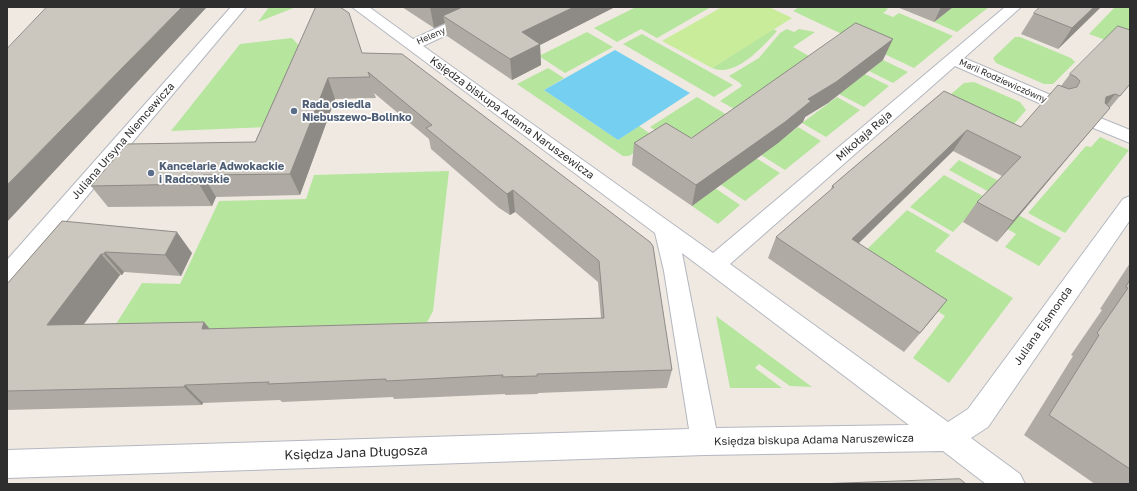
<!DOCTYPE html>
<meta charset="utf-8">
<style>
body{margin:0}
#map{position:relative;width:1137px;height:491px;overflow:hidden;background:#efe9e1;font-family:"Golos Text",sans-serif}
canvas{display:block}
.frame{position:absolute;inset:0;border:8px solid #2e2e2e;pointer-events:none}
</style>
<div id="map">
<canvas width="1137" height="491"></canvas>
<div class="frame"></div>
</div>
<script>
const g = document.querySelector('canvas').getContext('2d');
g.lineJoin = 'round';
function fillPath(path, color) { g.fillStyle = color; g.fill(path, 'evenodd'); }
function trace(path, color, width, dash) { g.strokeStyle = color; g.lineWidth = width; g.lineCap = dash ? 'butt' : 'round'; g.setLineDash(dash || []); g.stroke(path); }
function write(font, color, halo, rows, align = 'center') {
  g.font = font + ' "Golos Text",sans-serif'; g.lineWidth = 3.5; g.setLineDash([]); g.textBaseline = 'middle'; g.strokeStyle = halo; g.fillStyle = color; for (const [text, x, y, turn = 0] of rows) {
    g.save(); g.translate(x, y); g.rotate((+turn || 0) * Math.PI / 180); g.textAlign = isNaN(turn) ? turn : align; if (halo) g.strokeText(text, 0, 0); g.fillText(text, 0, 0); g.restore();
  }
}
fillPath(new Path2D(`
 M 269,7 L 296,7 L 258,22 Z
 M 636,7 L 711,7 L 657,38 L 641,29 L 617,42 L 594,28 Z
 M 799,7 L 884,7 L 888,9 L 883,13 L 893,17 L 899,13 L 953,36 L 914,68 L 793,11 Z
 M 953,7 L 989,7 L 957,32 L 934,22 Z
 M 1115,7 L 1130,7 L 1130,49 L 1089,34 Z
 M 773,29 L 777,31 C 762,47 736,78 712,68 Z
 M 787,29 L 794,32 L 799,29 L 815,32 L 793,47 L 809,56 L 811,59 L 736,110 L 720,101 L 742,86 L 740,83 L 729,76 L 759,58 L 780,33 Z
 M 587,32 L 613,47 L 565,73 L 539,56 Z
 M 642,34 L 733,85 L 714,97 L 623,44 Z
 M 1015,37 L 1020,37 L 1071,58 L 1075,62 L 1053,84 L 1044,84 L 996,63 L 993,58 Z
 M 292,38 L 301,48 L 268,127 L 171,131 L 240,44 Z
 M 883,60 L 908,72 L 893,83 L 869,71 Z
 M 548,68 L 564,78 L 544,90 L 618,140 L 639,126 L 656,138 L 629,156 L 623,156 L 517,84 Z
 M 865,74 L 889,86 L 864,107 L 839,94 Z
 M 974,82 L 1020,102 L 1026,110 L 1003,137 L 938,105 L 964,83 Z
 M 697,97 L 729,116 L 678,145 L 650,127 Z
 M 837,97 L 860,110 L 826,137 L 802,123 Z
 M 798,127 L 821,141 L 785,170 L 761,155 Z
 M 1100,137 L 1129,150 L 1065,233 L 1028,213 L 1086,146 L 1091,147 Z
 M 756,158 L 780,173 L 745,201 L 720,184 Z
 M 959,160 L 1033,199 L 1022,210 L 949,170 Z
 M 449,171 L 433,311 L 424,328 L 262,337 L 176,326 L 116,324 L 142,283 L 180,284 L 219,201 L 306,199 L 314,175 Z
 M 944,175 L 1061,238 L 1039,266 L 1005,247 L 1016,234 L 997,223 L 985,235 L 980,232 L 975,209 L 953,232 L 910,207 Z
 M 715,188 L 740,205 L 718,224 L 692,206 Z
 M 907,210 L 950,235 L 935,251 L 1013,298 L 949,383 L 913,358 L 945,316 L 857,259 Z
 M 716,316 L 812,387 L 790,386 L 759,364 L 755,368 L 782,388 L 730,388 Z`), '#b6e59e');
fillPath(new Path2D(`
 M 722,7 L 769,7 L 792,18 L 712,68 L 662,41 Z`), '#c9ec9a');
fillPath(new Path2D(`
 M 615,50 L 690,93 L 618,140 L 544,90 Z`), '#75cff0');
const street = new Path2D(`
 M 231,7 L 246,7 L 15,282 L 7,285 L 7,260 Z
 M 352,7 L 369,7 L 413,39 L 483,7 L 502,7 L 500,10 L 423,46 L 713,253 L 1005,7 L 1021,7 L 964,58 L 1060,99 L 1063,103 L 1060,107 L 1054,109 L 1048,107 L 955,66 L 730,264 L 948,422 L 968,409 L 1123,199 L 1130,196 L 1130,220 L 988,427 L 971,438 L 1020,474 L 1025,484 L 986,484 L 943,451 L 705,455 L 7,478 L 7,450 L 689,429 L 664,271 L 655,233 ZM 682,253 L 706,271 L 909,425 L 716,428 Z
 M 1098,117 L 1130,130 L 1130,143 L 1091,127 L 1089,123 L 1091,119 Z`);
trace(street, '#b4b7c1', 2);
fillPath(street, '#fff');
fillPath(new Path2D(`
 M 316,7 L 362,53 L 650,242 L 672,370 L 667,388 L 538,393 L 538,394 L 505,395 L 505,394 L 394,399 L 393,397 L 282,402 L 280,400 L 203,403 L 202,405 L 7,410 L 7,284 L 62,221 L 192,253 L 181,276 L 124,272 L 122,275 L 120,275 L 84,324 L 204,322 L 210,329 L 601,318 L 598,282 L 515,212 L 510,215 L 499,208 L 431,149 L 429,139 L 374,93 L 376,98 L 335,99 L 300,195 L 216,197 L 212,206 L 108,207 L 91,186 L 255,142 Z
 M 402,7 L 615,7 L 540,45 L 541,65 L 512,80 L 447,36 L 445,23 L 434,28 Z
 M 897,7 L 953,7 L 934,22 Z
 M 1101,7 L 1058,49 L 1021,34 L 1034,13 Z
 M 883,60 L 828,103 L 805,117 L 803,122 L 778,143 L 692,206 L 632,165 L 634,143 L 691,138 Z
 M 1070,74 L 1130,84 L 997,242 L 963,222 L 977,202 L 1002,176 L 953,151 L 859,243 L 932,319 L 904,352 L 768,258 L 776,237 L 831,190 L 832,186 L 944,91 L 1021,127 L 1061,86 Z
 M 1130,263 L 1130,484 L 1095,484 L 1024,435 L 1073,356 L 1071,355 L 1102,310 L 1100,309 Z`), '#afaba4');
fillPath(new Path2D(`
 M 182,7 L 207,7 L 7,222 L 7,185 Z
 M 430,7 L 479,7 L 443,16 L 445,23 L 434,28 Z
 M 574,7 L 615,7 L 540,45 L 541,65 L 512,80 L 510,59 L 522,32 Z
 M 941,7 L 953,7 L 934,22 Z
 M 1094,7 L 1101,7 L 1058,49 L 1072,28 Z
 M 893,39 L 883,60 L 828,103 L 805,117 L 803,122 L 778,143 L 692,206 L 696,185 L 808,99 Z
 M 328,78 L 335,99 L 300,195 L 290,174 Z
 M 1115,94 L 1098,116 L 1106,97 Z
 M 1110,108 L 1092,129 L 997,242 L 1013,221 Z
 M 967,130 L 953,151 L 841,260 L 852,239 Z
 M 203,175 L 216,197 L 212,206 L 199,184 Z
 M 513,190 L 515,212 L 510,215 L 507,194 Z
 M 177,232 L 192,253 L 181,276 L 165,255 Z
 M 105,252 L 124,272 L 122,275 L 104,254 Z
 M 101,254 L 120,275 L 69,344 L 47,325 Z
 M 947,300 L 932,319 L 904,352 L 920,333 Z
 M 204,322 L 220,342 L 202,329 Z
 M 185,385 L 203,403 L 202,405 L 184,387 Z`), '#8e8b86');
const building = new Path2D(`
 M 47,7 L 182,7 L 7,185 L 7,49 Z
 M 316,7 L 340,7 L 349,13 L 362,53 L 402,54 L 650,242 L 653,246 L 672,370 L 537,374 L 537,376 L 502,377 L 503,375 L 386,381 L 386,379 L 268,384 L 269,382 L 185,385 L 184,387 L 7,391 L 7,284 L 62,221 L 177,232 L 165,255 L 105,252 L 104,254 L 101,254 L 47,325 L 204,322 L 202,329 L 604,318 L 599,261 L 513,190 L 507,194 L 497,186 L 426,128 L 432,125 L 368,72 L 370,77 L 328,78 L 290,174 L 203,175 L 199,184 L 91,186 L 127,144 L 255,142 Z
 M 463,7 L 574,7 L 522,32 L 540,44 L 510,59 L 443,16 Z
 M 1040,7 L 1094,7 L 1072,28 L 1034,13 Z
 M 856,23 L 893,39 L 836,82 L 808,99 L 811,101 L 785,122 L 696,185 L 634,143 L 666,123 L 691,138 Z
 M 1118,26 L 1130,30 L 1130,84 L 1120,96 L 1115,94 L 1106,97 L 1105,103 L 1110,108 L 1013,221 L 977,202 L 1021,157 L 967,130 L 852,239 L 947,300 L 920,333 L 776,237 L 834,187 L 832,186 L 846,174 L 944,91 L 1021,127 L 1058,85 L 1069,89 L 1077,87 L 1080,81 L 1076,77 L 1070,74 Z
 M 1130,280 L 1130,469 L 1049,415 L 1099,335 L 1097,333 L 1128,288 L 1126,287 Z
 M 960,479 L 966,484 L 817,484 Z`);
fillPath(building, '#cbc7bf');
trace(building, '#8e8b86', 1);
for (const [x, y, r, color] of [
 [294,111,4,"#5c6f8a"],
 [151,173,4,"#5c6f8a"]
]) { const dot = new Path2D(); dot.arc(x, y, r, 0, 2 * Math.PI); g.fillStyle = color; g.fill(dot); trace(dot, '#fff', 1.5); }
write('9px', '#2e2e2e', '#fff', [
 ["Heleny",431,36,-24],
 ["Marii Rodziewiczówny",1003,81,24]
]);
write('bold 11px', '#4e5e75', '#fff', [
 ["Rada osiedla",302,105],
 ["Niebuszewo-Bolinko",302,118],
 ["Kancelarie Adwokackie",159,167],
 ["i Radcowskie",159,180]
], 'left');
write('11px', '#2e2e2e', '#fff', [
 ["Księdza biskupa Adama Naruszewicza",512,118,36],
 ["Mikołaja Reja",864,136,-41],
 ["Juliana Ursyna Niemcewicza",123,141,-49],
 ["Juliana Ejsmonda",1043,326,-55],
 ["Księdza biskupa Adama Naruszewicza",814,440,-1]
]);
write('13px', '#2e2e2e', '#fff', [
 ["Księdza Jana Długosza",356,453,-2]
]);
</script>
